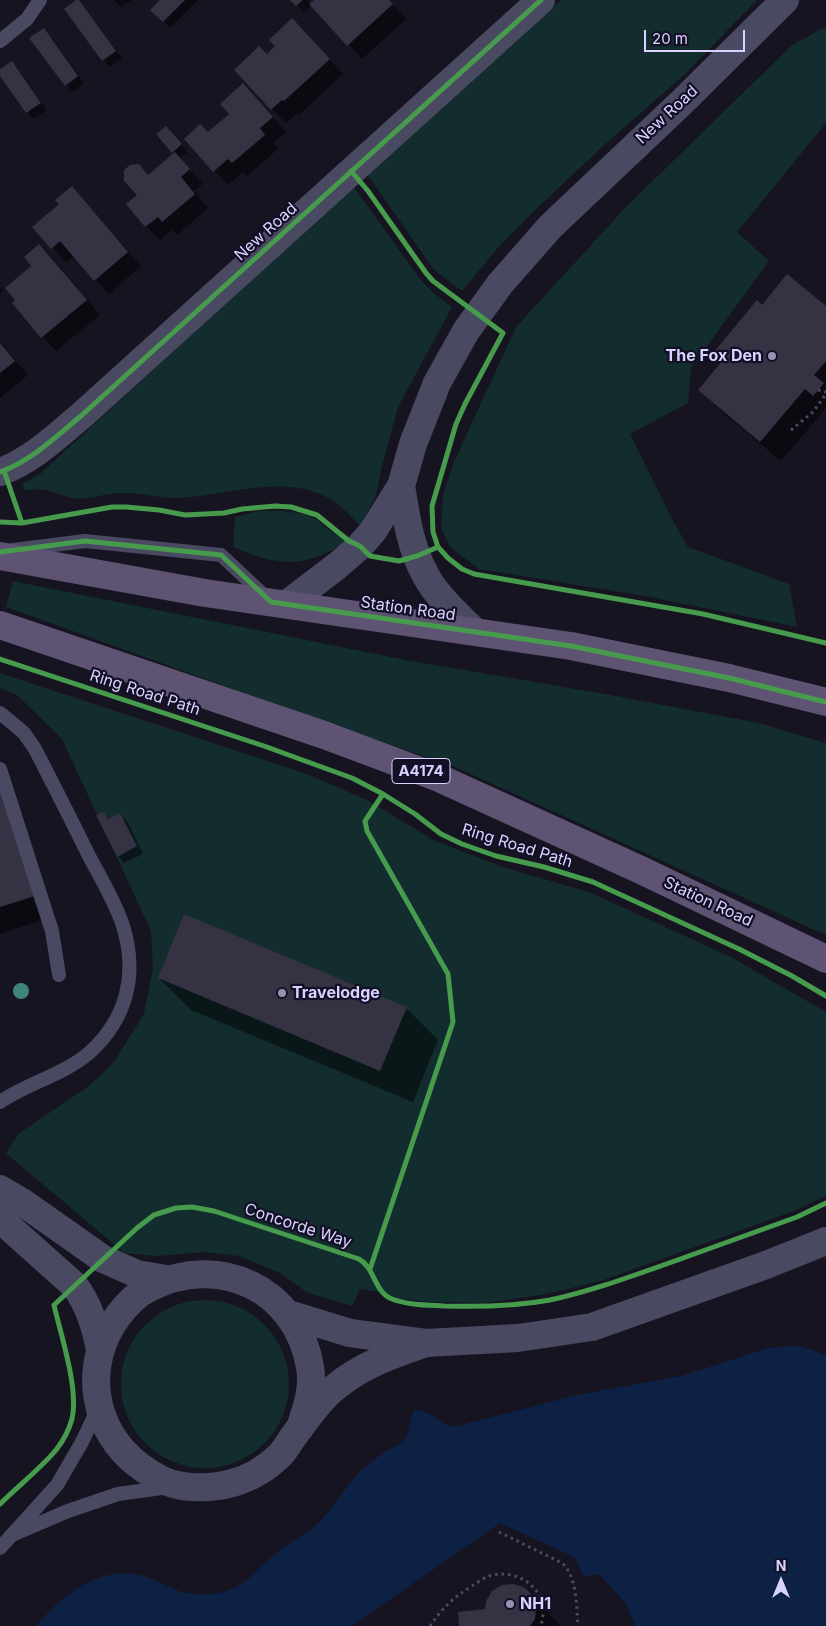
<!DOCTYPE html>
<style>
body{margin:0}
#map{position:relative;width:826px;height:1626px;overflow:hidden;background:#161421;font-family:Inter,sans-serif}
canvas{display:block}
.north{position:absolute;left:756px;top:1556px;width:50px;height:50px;-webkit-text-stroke:4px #130f26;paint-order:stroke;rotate:0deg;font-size:14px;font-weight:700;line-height:20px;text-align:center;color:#d9d4ff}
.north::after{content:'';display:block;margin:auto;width:18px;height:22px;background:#d9d4ff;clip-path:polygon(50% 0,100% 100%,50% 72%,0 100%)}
.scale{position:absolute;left:644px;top:30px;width:101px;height:22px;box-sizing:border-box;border:2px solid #d9d4ff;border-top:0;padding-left:6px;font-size:15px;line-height:18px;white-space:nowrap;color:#d9d4ff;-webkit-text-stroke:4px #130f26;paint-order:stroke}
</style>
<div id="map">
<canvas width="826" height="1626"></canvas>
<div class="north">N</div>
<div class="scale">20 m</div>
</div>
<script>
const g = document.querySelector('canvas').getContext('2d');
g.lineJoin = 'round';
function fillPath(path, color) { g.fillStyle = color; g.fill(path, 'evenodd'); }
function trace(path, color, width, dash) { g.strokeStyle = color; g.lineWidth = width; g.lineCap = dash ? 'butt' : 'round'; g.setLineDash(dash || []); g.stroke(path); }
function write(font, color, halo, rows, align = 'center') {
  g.font = font + ' Inter,sans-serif'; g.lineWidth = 4.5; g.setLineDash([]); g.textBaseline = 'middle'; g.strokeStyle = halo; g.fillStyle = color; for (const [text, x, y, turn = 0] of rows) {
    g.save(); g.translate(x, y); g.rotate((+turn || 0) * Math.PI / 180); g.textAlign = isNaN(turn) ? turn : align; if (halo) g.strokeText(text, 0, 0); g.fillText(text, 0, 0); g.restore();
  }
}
fillPath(new Path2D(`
 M 561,0 L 757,0 L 684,75 L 601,148 L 532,213 L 496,250 L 462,291 L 434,270 L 367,174 Z
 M 821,29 L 826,29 L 826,123 L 737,232 L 769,261 L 691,368 L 688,403 L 630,434 L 672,519 L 688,547 L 789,584 L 797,627 L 645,596 L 479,569 L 450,547 L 441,528 L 443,495 L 453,464 L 516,327 L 626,207 L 791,46 Z
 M 353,186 L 418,276 L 431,291 L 452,307 L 398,407 L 381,470 L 376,496 L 360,526 C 341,506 332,496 304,489 C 263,480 216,497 174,498 C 158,498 140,492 121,493 C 105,493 88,501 72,498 C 63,496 55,492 46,490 C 39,489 31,490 24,490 L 22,484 L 39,475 Z
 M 259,511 L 282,511 L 305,514 L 316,519 L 329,530 L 349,541 C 302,568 284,568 233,547 L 235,517 Z
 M 13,581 L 406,660 L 605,694 L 759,723 L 826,743 L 826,935 L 455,767 L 313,718 L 6,607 Z
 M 0,673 L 307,774 L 369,801 L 435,841 L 506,868 L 589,892 L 731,957 L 826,1012 L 826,1196 L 794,1211 L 604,1280 L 547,1294 L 486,1303 L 429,1302 L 394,1298 L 379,1292 L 360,1289 L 352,1306 L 308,1293 L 280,1273 L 239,1256 L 205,1252 L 157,1256 L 124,1253 L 6,1153 L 18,1134 L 89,1086 L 114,1062 L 144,1014 L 153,968 L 151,931 L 62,739 L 17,695 L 0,688 Z
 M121 1384a84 84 0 1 1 168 0a84 84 0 1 1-168 0Z`), '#132c2d');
fillPath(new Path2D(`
 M 789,1346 L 803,1347 L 826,1355 L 826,1626 L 635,1626 L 626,1604 L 601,1576 L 595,1574 L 586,1577 C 579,1572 579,1562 572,1556 L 500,1523 L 352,1626 L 36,1626 C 63,1594 103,1562 147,1577 C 155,1580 163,1584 171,1588 C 186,1595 207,1596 223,1592 C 246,1586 258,1568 275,1554 C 287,1543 303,1537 315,1526 C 333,1510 344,1487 361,1471 C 370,1463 378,1456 388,1450 C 394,1447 400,1445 404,1440 C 411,1431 409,1420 414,1411 C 433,1409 437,1424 453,1427 L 577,1395 L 681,1376 L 768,1348 Z`), '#0d2144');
fillPath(new Path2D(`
 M 77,0 L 84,7 L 122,58 L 110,67 L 103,60 Z
 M 114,0 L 132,0 L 121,7 Z
 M 162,0 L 198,0 L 170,28 L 152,10 Z
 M 292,0 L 307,0 L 311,4 L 316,0 L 388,0 L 406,19 L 362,59 L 312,5 L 304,12 Z
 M 44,30 L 51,37 L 84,83 L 73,92 L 66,85 Z
 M 306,34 L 343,74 L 299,115 L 297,113 L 286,123 L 272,109 L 267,56 L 277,46 Z
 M 11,63 L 18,69 L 47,110 L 34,119 L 27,112 L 0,74 L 0,71 Z
 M 257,99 L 286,132 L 273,143 L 278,149 L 247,176 L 243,172 L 228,185 L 185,139 L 208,134 Z
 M 158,134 L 173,134 L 188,152 L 179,158 L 203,184 L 194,191 L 208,208 L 177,235 L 172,230 L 160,240 L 146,226 L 139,195 L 149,176 L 175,154 Z
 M 72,187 L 141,266 L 109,294 L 74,256 L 66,262 L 34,227 L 60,204 Z
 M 39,245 L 53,259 L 100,315 L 56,351 L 13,303 L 17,300 L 33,266 Z
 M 0,287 L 4,291 L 0,294 Z
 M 826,307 L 826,408 L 781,461 L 720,410 L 700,390 L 724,361 Z
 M 0,342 L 28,375 L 0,398 Z
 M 0,789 L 20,809 L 55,916 L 0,934 Z
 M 104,813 L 110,819 L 120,814 L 127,821 L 143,854 L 124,863 L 118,856 Z
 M 159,978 L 406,1008 L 438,1040 L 413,1102 L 191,1010 Z
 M 524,1589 L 558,1623 L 559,1626 L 461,1626 Z`), '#0007');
fillPath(new Path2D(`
 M 76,0 L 79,0 L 116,51 L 102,61 L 64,9 Z
 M 160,0 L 185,0 L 163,22 L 150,10 Z
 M 290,0 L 303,0 L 296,6 Z
 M 314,0 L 389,0 L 393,4 L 347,46 L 309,4 Z
 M 292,18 L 330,59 L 284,101 L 282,100 L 271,110 L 234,70 L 259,46 L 267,54 L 275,46 L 269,40 Z
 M 44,28 L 78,76 L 65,86 L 29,38 Z
 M 12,61 L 41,103 L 26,113 L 0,76 L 0,69 Z
 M 243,83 L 273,117 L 260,128 L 265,135 L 232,163 L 228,159 L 213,172 L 184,139 L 200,124 L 208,132 L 229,114 L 220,104 Z
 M 166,126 L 182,144 L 172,153 L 156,134 Z
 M 175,152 L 190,169 L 181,177 L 195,194 L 162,222 L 158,217 L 145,227 L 126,204 L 137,195 L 124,181 L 124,170 L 130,165 L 139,164 L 148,175 Z
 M 72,186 L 128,252 L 94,281 L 60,241 L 51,249 L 32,227 L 59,204 L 55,200 Z
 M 39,244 L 87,300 L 41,338 L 12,303 L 15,300 L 5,288 L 31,266 L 24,257 Z
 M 787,274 L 826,306 L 826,361 L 814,375 L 824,383 L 813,396 L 805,389 L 760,442 L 698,390 L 723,360 L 714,352 L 757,300 L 762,305 Z
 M 0,343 L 15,361 L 0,373 Z
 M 0,790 L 35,896 L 0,907 Z
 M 104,812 L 108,819 L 120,813 L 137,846 L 117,857 L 96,815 Z
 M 184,914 L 407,1007 L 380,1071 L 158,978 Z
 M 514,1584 L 525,1588 L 533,1596 L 536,1608 L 535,1619 L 530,1626 L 459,1626 L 458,1612 L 485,1609 L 486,1601 L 492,1591 L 502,1585 Z`), '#343243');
trace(new Path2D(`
 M 818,390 L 826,392
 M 791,430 L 813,412 L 826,394
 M 499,1532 L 562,1563 C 578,1578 576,1606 578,1626
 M 430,1626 C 443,1607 453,1598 472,1586 C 477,1583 483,1578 489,1576 C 512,1569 539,1582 543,1607 C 544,1613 542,1620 541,1626`), '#44505f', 3, [2.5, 4]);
trace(new Path2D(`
 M 0,41 L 27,19 L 40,0
 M 13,550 L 85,541 L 221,555 L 268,599
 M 0,713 L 24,733 L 35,749 C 53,784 71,819 88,854 C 100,877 115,901 123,926 C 138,974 127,1019 89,1053 C 63,1075 28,1083 0,1102
 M 0,769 L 52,931 L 59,975
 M 12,1535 L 68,1511 L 118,1494 L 169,1487
 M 0,1548 L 57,1485 L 82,1442 L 99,1406`), '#4a4962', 14);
trace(new Path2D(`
 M 0,472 C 31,461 57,436 82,415 L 541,0
 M 401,486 C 406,515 410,546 424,572 C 435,595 456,613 474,631
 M 287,604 L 337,566 L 360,546 L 373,531 L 401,486 L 413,444 L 437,383 L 466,331 L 500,284 L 550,227 L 681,103 L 785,0
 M 0,1189 L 22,1202 L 103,1259 L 137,1274 L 166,1279
 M 0,1219 L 75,1286 C 89,1305 95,1326 100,1349
 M 288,1314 L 350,1333 L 426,1343 L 518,1338 L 592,1327 L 766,1265 L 826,1241
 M 300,1428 C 306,1409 314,1389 310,1367 C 297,1289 219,1252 149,1288 C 137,1294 126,1305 118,1316 C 82,1364 91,1431 141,1467 C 152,1475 167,1484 182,1486 C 217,1491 252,1482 278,1457 C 284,1452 288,1444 293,1437 C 303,1423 320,1400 333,1389 C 361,1365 392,1355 426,1343`), '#4a4962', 28);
trace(new Path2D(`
 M 0,556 L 205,593 L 571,646 L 729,678 L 826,702
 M 0,625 L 324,735 L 439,778 L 643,871 L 826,959`), '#5e5373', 28);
trace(new Path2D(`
 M 351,171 L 368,191 L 426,273 L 433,281 L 503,333 L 465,404 L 456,424 L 432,506 L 433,532 L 438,547 L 448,558 L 462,569 L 474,574 L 703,614 L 826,643
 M 0,472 C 31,461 57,436 82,415 L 541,0
 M 0,522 L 22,523 L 4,471
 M 22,523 L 112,507 L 126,507 L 159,510 L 185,515 L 224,513 L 242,509 L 275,506 L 291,507 L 317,515 L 349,541 L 360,546 L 370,556 L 399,561 L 417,556 L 438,547
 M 0,552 L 85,541 L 221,555 L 271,602 L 571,646 L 729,678 L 826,702
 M 0,659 L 264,746 L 352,778 L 383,794 L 415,814 L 441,834 L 462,844 L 496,856 L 544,867 L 593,882 L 739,949 L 792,976 L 826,996
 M 370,1269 L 453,1022 L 448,974 L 367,831 L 365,821 L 383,794
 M 0,1504 C 18,1486 40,1469 56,1450 C 63,1441 69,1430 72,1419 C 79,1389 61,1336 54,1305 L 137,1228 L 154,1215 L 176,1208 L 192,1207 L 214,1211 L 359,1259 C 375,1268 374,1292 392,1299 C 408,1305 427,1305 444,1306 C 477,1307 517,1306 550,1300 C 592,1291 632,1276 672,1262 C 714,1247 755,1232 797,1217 L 826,1203`), '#469c4c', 5);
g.fillStyle = '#3e8478';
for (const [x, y] of [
 [21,991]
]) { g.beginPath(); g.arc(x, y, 8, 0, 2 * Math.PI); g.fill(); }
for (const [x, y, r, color] of [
 [772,356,5,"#9591b1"],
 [282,993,5,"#9591b1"],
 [510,1604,5,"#9591b1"]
]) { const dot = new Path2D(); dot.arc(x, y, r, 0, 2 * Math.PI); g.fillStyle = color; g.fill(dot); trace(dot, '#130f26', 2); }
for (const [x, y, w] of [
 [421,771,58]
]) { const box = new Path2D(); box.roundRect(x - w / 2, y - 12.5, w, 25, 4); g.fillStyle = '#130f26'; g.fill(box); trace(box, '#d9d4ff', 1); }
write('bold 15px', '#d9d4ff', null, [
 ["A4174",421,771]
]);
write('16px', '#d9d4ff', '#130f26', [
 ["New Road",667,115,-43],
 ["New Road",266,232,-42],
 ["Station Road",408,609,8],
 ["Ring Road Path",145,693,18],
 ["Ring Road Path",517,846,17],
 ["Station Road",708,902,25],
 ["Concorde Way",298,1226,18]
]);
write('bold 16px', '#d9d4ff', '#130f26', [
 ["The Fox Den",762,356,"right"],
 ["Travelodge",292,993],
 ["NH1",520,1604]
], 'left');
</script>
